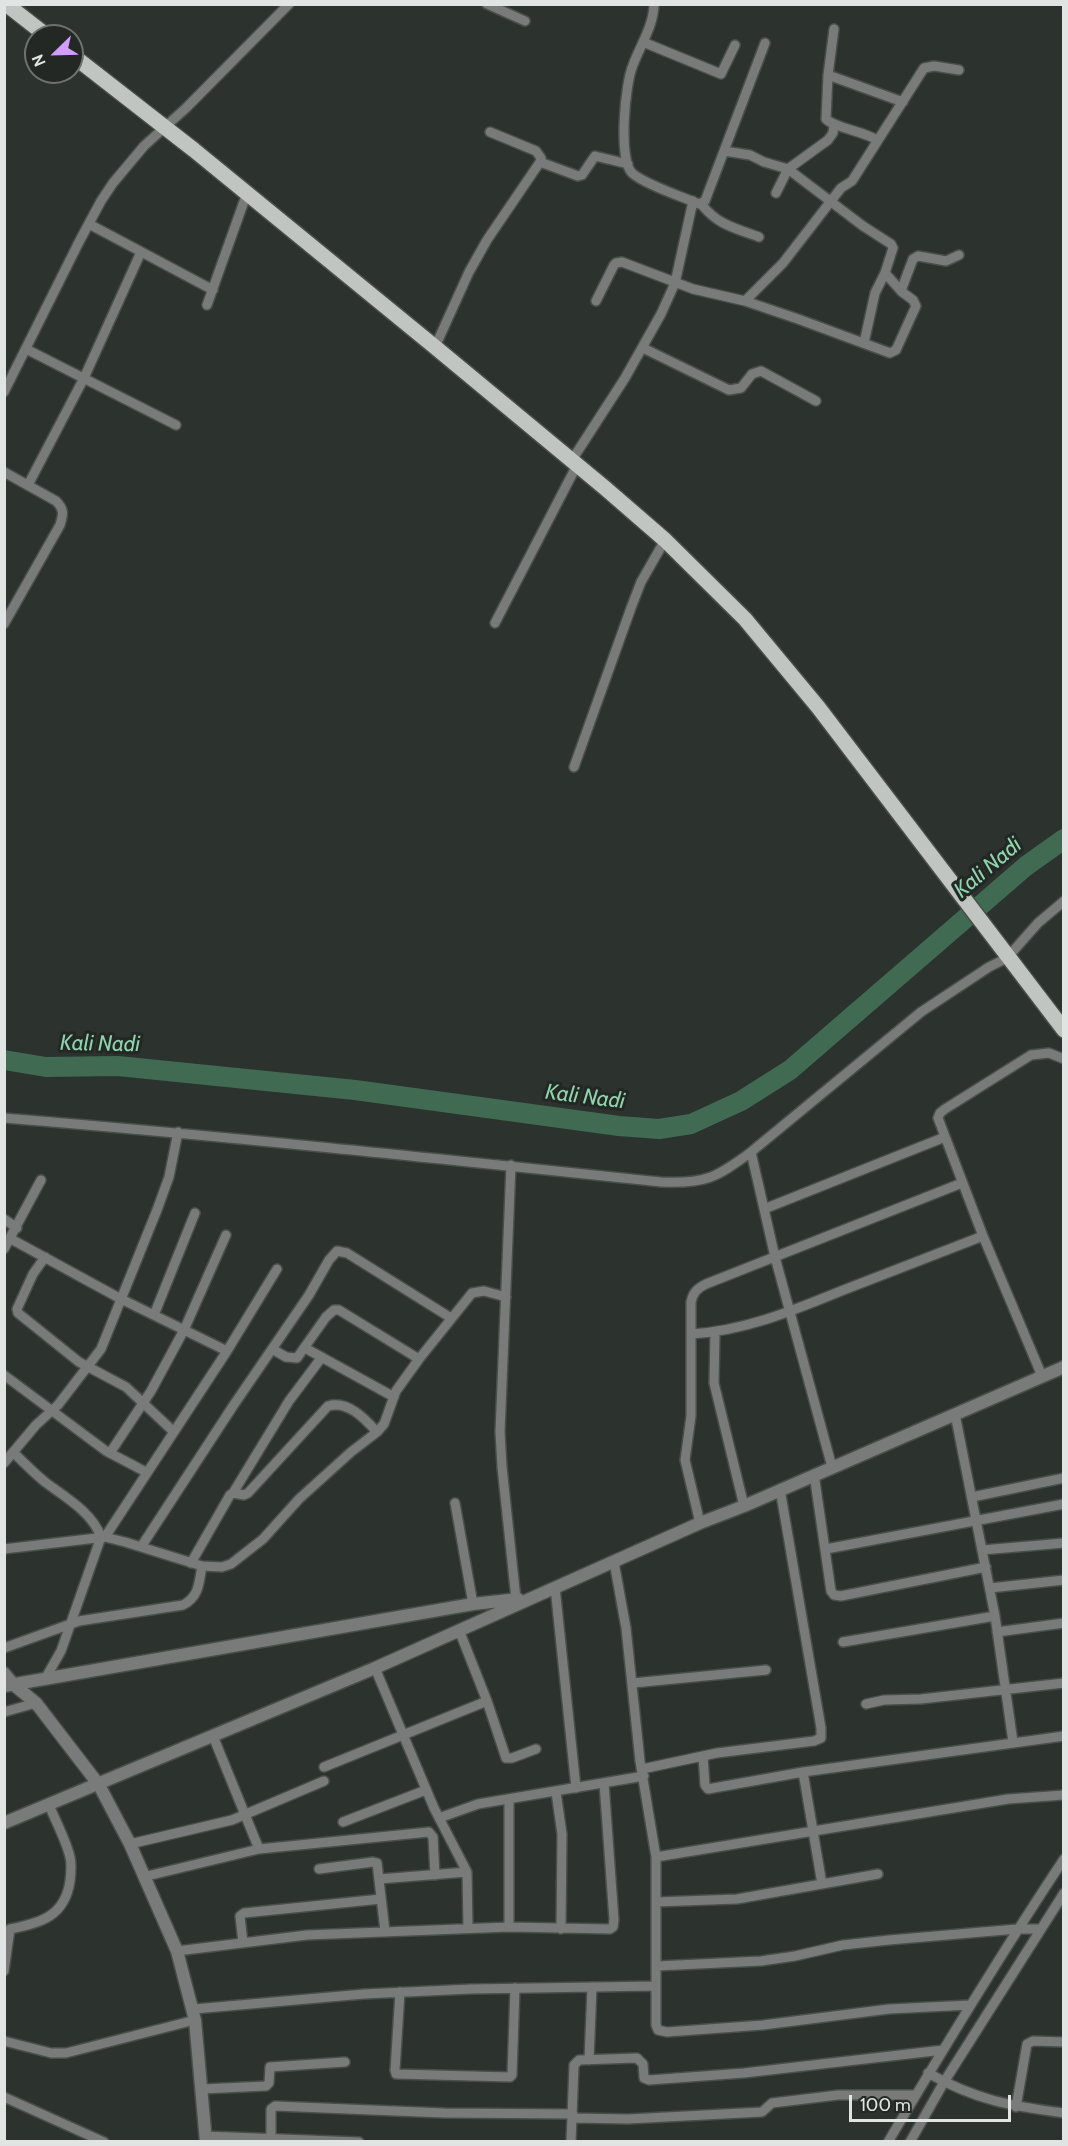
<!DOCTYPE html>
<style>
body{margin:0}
#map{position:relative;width:1068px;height:2146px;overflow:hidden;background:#2c322e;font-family:Cabin,sans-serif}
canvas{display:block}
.frame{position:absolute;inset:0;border:6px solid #e0e4e2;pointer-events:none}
.north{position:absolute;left:24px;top:24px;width:60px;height:60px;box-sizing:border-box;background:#232824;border:2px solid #6f7370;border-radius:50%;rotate:247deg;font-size:16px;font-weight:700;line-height:24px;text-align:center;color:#e0e4e2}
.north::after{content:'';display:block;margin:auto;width:21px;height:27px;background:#d29dfd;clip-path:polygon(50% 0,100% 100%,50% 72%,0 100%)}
.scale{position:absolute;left:849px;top:2095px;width:162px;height:27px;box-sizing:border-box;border:3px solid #e0e4e2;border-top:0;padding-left:8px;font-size:18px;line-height:21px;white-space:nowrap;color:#e0e4e2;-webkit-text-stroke:4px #232824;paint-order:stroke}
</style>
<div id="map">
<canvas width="1068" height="2146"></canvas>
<div class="frame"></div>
<div class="north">N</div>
<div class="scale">100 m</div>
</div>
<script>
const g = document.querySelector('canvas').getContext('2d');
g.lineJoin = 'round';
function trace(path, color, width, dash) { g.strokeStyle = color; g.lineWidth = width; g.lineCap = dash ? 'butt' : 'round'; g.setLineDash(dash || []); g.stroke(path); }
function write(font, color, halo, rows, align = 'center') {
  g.font = font + ' Cabin,sans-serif'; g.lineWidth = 6; g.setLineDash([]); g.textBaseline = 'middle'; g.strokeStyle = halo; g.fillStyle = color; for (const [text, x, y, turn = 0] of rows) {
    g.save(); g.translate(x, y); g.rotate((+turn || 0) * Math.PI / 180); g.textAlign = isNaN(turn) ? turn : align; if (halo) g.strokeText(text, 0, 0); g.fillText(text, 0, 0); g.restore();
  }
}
trace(new Path2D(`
 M 4,1060 L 46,1067 L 118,1066 L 355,1090 L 619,1126 L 659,1129 L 691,1124 L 741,1101 L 790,1070 L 1026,866 L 1064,839`), '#416a53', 20);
const minor = new Path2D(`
 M 487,4 L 525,21
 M 654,4 C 654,25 640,46 633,65 C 625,83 618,159 632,173 C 644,184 683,197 699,204 L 705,201 L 765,43
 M 834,29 L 828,75 L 826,119 C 835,128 863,131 877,140
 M 643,42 L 721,74 L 735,45
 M 828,75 L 903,102
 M 724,151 L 750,155 L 764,162 L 788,169 L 863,226 L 891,244 L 893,248 L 885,273 L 902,292
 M 540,162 L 578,176 L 582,175 L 595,156 L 628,164
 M 776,193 L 788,169 L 828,140 L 833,133 L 834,125
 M 702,205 C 718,225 735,228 759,237
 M 89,224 L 213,290
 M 596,301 L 614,265 L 616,263 L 622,262 L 693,289 L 745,301 L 798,319 L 890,353 L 896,350 L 916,306 L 913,300 L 902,292 L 902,288 L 913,259 L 918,256 L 946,261 L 959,255
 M 745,301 L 783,263 L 841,188 L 852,181 L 924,68 L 934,66 L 959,70
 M 207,305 L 247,193
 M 864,343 L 875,293 L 885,273
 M 435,347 L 469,272 L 487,240 L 540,162 L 541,158 L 536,151 L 490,132
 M 643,348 L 729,390 L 741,388 L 752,374 L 761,371 L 816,401
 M 26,349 L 176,425
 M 4,392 L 79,242 L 101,201 L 113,183 L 144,146 L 186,108 L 289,4
 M 572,460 L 625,378 L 661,314 L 675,283 L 693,201
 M 4,472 L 56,501 C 65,510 63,515 60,525 L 4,624
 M 28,485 L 84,378 L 141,252
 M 495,623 L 577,465
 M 574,767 L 631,608 L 641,582 L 665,540
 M 4,1118 C 224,1136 442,1159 661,1182 C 705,1184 716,1178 751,1152 L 921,1012 L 989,967 L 1007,958 L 1038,923 L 1064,901
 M 751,1152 L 775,1257 L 832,1467
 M 511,1165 L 500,1432 L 502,1467 L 516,1599
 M 764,1209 L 945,1137
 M 4,1219 L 17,1228
 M 11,1239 L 121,1299 L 227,1351
 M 4,1249 L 41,1180
 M 45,1257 L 33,1274 L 17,1309 L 18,1313 L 79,1362 L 126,1387 L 174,1432
 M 154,1315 L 195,1213
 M 715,1333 L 714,1383 L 744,1506
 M 691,1334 C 744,1331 792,1311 841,1291 C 888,1273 935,1255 983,1236
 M 305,1348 L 394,1397
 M 272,1349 L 286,1357 L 297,1358 L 326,1317 L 334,1310 L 339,1310 L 419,1359
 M 4,1375 L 106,1451 L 146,1472
 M 1042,1376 L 983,1236 L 938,1118 L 940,1113 L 945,1109 L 1031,1055 L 1049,1053 L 1064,1059
 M 955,1414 L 995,1616 L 1013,1742
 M 14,1453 C 24,1463 34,1473 45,1482 C 65,1497 92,1512 101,1537 L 61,1651 L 45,1679
 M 110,1453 L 151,1391 L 184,1330 L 226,1235
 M 4,1463 L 36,1425 L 58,1405 L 101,1349 L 157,1210 L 169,1177 L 178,1132
 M 814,1474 L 831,1591 L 834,1595 L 841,1596 L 986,1567
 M 233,1493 L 289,1401 L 322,1357
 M 972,1497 L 1064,1478
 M 455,1503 L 473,1604
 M 700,1523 L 685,1460 L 691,1416 L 691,1302 C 693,1292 698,1288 706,1284 L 962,1183
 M 105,1537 L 227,1351 L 277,1269
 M 141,1547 L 233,1406 L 309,1295 L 329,1260 L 337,1251 L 347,1253 L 451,1318
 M 4,1549 L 105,1537 L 125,1542 L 202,1566 L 222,1567 L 231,1564 L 263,1539 L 299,1499 L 351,1452 L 377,1432 L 384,1424 L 396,1391 L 419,1359 L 472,1293 L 484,1291 L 506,1297
 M 826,1549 L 1064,1504
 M 982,1550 L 1064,1543
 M 614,1562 L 626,1628 L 640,1761 L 656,1857 L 656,2025 L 658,2030 L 667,2032 L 763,2025 L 889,2009 L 970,2005
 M 191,1563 L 230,1495 L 233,1493 L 244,1495 L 248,1493 L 328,1406 C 348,1400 365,1419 377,1432
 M 555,1587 L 576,1788
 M 990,1588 L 1064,1580
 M 997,1632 L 1064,1623
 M 843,1642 L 995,1616
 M 4,1648 L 79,1621 L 183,1605 C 199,1597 199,1583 202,1566
 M 375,1668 L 434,1808 L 467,1872 L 468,1927
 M 633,1683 L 766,1670
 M 487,1701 L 506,1758 L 512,1758 L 536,1749
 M 866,1704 L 884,1700 L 921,1699 L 1064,1683
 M 4,1712 L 36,1703
 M 703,1756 L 705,1785 L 708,1789 L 803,1772
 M 324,1767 L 487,1701 L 459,1630
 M 642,1769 L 717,1753 L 814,1741 L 821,1738 L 821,1728 L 780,1489
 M 556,1792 L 562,1834 L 561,1929
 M 509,1799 L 509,1927
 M 439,1818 L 478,1804 L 644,1776
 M 343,1822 L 426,1790
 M 130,1844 L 232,1820 L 324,1781
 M 259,1849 L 429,1832 L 433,1837 L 435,1875
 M 656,1857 L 1008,1799 L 1064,1795
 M 319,1869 L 373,1862 L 377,1863 L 385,1931
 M 143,1877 L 259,1849 L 213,1736
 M 379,1879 L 467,1872
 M 822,1884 L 878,1874
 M 656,1902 L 737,1899 L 822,1884 L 803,1772 L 1064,1736
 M 243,1943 L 240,1916 L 244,1913 L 381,1899
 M 177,1951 L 307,1935 L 509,1927 L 610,1929 L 613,1927 L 614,1920 L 604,1783
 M 657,1966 L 761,1961 L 795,1956 L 843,1945 L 889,1940 L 1017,1929 L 1040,1929
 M 4,1971 L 10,1929 C 41,1923 65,1916 70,1881 C 71,1873 72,1865 70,1857 C 66,1840 56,1822 49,1805
 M 400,1992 L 395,2070 L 396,2074 L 510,2077 L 512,2075 L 515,1988
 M 194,2009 L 364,1994 L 471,1989 L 656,1986
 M 4,2041 L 51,2053 L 66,2053 L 195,2020
 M 589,2060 L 592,1987
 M 928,2073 C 976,2100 1010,2106 1064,2113
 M 202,2089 L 266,2086 L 269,2083 L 270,2067 L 345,2062
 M 4,2097 L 104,2142
 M 1016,2107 L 1027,2044 L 1033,2041 L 1064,2042
 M 573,2118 L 628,2119 L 762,2112 L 772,2103 L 838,2095 L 915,2095
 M 205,2136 L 359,2142
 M 271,2138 L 271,2109 L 275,2106 L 444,2113 L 573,2114
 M 571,2142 L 574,2065 L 579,2060 L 637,2058 L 643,2064 L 644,2078 L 649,2080 L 744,2073 L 943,2050
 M 888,2142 C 945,2046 1002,1952 1064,1859
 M 910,2142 L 944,2082 L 1064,1893`);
const tertiary = new Path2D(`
 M 4,1673 L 14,1685 L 36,1703 L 99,1785 L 130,1844 L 177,1951 L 195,2020 L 206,2142
 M 4,1686 L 473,1604 L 518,1599
 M 4,1823 L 375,1668 L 700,1523 L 744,1506 L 1064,1367`);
const primary = new Path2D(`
 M 6,4 L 47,36
 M 72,55 L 194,150 L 435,347 L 605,488 L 665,540 L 745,619 L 818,707 L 1064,1030`);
trace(minor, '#494e4b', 12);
trace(tertiary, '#494e4b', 15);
trace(primary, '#494e4b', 18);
trace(minor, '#787b79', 9);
trace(tertiary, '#787b79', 12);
trace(primary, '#c0c5c2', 15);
write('italic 22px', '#8fd4ad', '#232824', [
 ["Kali Nadi",988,868,-40],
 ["Kali Nadi",100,1044,1],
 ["Kali Nadi",585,1097,7]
]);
</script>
